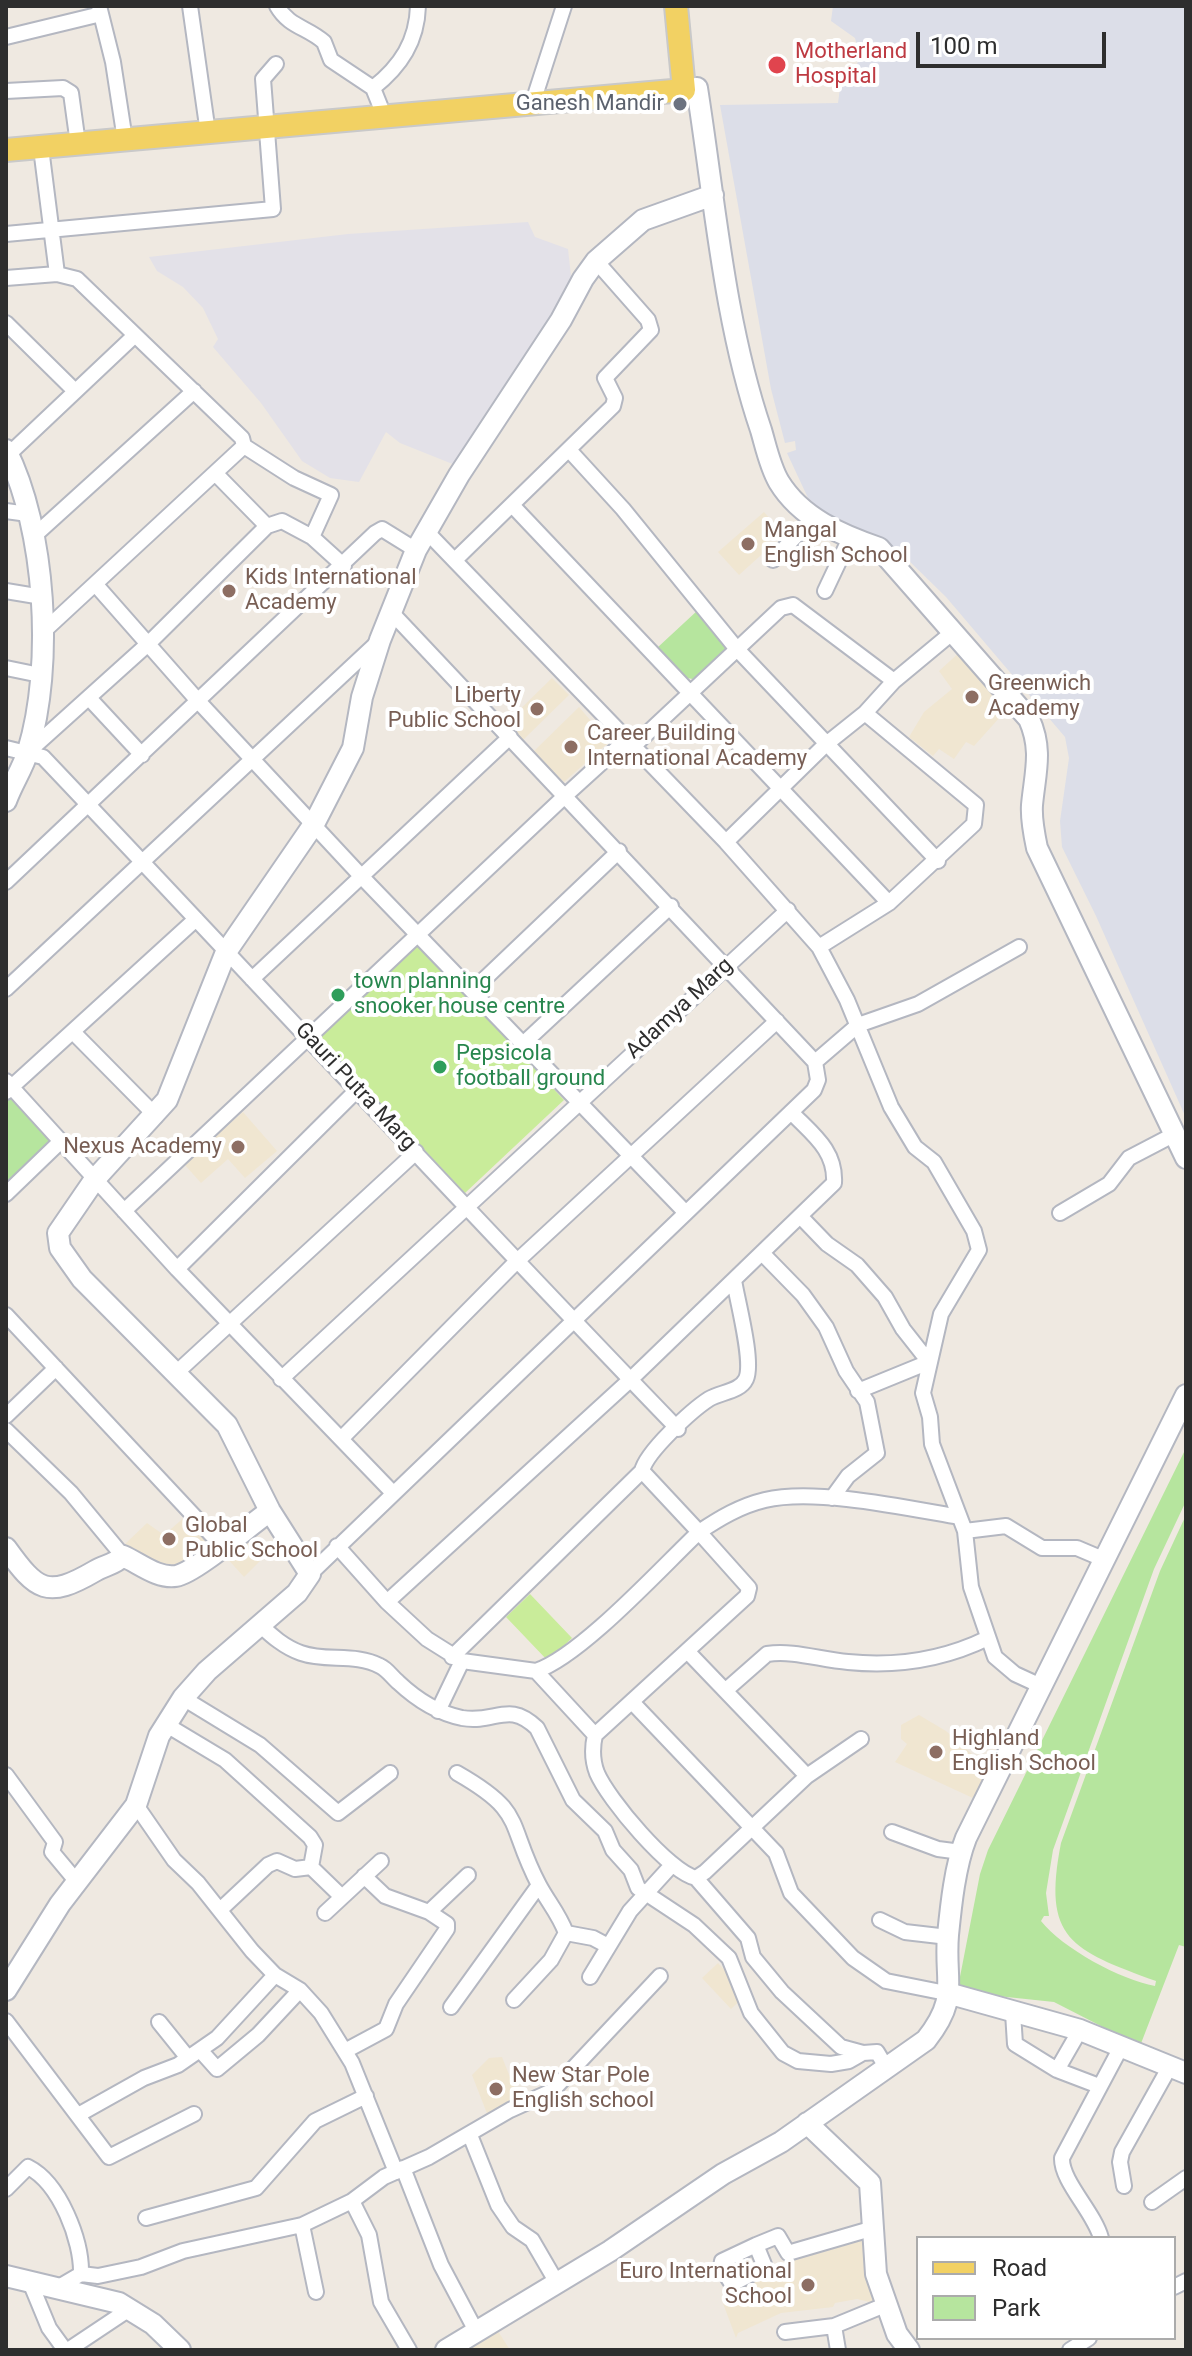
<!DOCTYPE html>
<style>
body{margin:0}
#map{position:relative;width:1192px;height:2356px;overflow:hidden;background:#efe9e1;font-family:Roboto,sans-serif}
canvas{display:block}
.frame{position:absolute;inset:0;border:8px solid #2e2e2e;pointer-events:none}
.legend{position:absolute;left:916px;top:2236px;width:260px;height:104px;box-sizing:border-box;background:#fff;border:2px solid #ababab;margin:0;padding:10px 14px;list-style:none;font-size:24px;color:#2e2e2e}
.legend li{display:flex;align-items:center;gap:16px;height:40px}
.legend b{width:40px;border:2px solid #ababab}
.scale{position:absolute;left:916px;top:32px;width:190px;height:36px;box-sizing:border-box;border:4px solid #2e2e2e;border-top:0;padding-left:10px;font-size:24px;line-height:28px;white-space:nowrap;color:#2e2e2e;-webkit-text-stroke:6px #fff;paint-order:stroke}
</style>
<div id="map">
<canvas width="1192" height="2356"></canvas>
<div class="frame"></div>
<ul class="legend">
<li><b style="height:10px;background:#f2d163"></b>Road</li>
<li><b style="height:22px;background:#b6e59e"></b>Park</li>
</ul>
<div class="scale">100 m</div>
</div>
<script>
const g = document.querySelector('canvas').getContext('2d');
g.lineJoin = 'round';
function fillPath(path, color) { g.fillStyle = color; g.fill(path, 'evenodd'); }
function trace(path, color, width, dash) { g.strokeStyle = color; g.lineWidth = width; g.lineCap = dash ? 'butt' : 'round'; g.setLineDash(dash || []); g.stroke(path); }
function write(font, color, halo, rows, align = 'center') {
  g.font = font + ' Roboto,sans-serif'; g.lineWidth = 8; g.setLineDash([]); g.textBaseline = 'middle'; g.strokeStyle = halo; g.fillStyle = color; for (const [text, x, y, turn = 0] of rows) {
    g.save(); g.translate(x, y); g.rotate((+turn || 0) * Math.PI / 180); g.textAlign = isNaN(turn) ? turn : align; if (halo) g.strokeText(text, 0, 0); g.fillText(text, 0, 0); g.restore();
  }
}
fillPath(new Path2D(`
 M 528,222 L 535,237 L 568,249 L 572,285 L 455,465 L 400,443 L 386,432 L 359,482 L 330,478 L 302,461 L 261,403 L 213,347 L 218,339 L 203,308 L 183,287 L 157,271 L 149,257 L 348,234 Z`), '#e3e1e8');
fillPath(new Path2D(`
 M 764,512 L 778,528 L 765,540 L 770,547 L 739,575 L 718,552 Z
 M 962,650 L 1010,706 L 974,746 L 966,742 L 954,759 L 939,749 L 933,756 L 909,737 L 924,712 L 952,689 L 939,671 Z
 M 552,678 L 569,695 L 522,741 L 505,724 Z
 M 579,707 L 609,742 L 564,782 L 533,752 Z
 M 243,1112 L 277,1151 L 245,1178 L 228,1159 L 201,1183 L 184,1164 Z
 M 187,1515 L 213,1544 L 183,1570 L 152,1565 L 125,1544 L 147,1523 L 164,1535 Z
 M 247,1532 L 267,1554 L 244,1577 L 224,1555 Z
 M 919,1715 L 946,1731 L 990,1770 L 975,1799 L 895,1762 L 907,1744 L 901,1739 L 901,1725 Z
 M 718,1963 L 747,1994 L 731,2009 L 702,1978 Z
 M 502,2057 L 520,2102 L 488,2116 L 472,2075 L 489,2058 Z
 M 867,2236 L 878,2304 L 857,2299 L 835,2303 L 833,2307 L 781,2313 L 738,2333 L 736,2338 L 721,2298 L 762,2271 L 841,2241 Z
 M 496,2328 L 510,2350 L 462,2350 Z`), '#f0e6d1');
fillPath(new Path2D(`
 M 833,6 L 1186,6 L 1186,1118 L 1096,916 L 1062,847 L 1060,821 L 1069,758 L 1065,737 L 946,597 L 904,556 L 826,516 L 808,498 L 787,453 L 796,450 L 795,441 L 785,443 L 771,389 L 720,105 L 838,103 L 840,88 L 853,75 L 860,56 L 855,38 L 831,21 Z`), '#dcdee8');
fillPath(new Path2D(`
 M 698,610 L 727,648 L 698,680 L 687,678 L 657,648 Z
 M 17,1097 L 52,1141 L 6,1185 L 6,1100 Z
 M 1186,1448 L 1186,1501 L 1154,1569 L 1053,1850 L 1046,1893 L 1049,1916 L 1044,1916 L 1041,1921 C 1062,1948 1121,1980 1155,1986 L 1156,1981 C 1071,1950 1042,1939 1061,1843 L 1160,1571 L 1186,1515 L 1186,1947 L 1179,1945 L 1140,2046 L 1054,2002 L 988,1995 L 958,1987 L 980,1874 L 988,1850 Z`), '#b6e59e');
fillPath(new Path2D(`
 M 415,941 L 564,1100 L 465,1193 L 316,1035 Z
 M 530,1594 L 572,1638 L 548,1661 L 506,1617 Z`), '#c9ec9a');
const street = new Path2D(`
 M 99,6 L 113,62 L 125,140
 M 190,6 L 208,133
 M 277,6 C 289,27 307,27 324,42 L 331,60 L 373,88 L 385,118
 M 6,37 L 101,14
 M 373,88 C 401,66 417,41 418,6
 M 6,91 L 63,88 L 71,93 L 78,144
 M 532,105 L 564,6
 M 41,148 L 57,274 L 77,279 L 242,438 L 244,446 L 44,631
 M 6,234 L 273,209 L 263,79 L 276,64
 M 6,278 L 57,274
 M 6,323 L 75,391
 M 244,446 L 294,478 L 331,495 L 312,537 L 344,566
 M 570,451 L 623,509 L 736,648 L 938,861
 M 8,455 L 133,337
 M 216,474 L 267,526 L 282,521 L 312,537
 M 512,505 L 889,903
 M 6,511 L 28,514
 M 427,532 L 726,842 L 819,947 L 847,1000 L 891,1107 L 915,1147 L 934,1162 L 974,1231 L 979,1250 L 941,1314 L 923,1393 L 930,1417 L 932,1444 L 965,1531 L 971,1587 L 995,1657 L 1015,1674 L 1041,1686
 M 34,536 L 194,391
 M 456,559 L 613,406 L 615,398 L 605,378 L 651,330 L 648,320 L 596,261
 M 773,560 L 813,518
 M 96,585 L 199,702 L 362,877 L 686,1213
 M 6,591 L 42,597
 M 825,591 L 850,538
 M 392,613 L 815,1062
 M 6,668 L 40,675
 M 89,698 L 142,755
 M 6,748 L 43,757 C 255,980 463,1207 678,1429
 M 28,752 L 148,644 L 267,526
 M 726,842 L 825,745 L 865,713 L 894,681 L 953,632
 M 6,882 L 375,533 L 382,529 L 416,550
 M 819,947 L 889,903 L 974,824 L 976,805 L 865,713
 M 252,979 L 510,737
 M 6,989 L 379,641
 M 474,989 L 619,851
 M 74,1033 L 156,1116
 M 525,1042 L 671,906
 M 6,1081 L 177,1269 L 393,1493
 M 6,1092 L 196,919
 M 6,1194 L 61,1141
 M 124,1211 L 566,795 L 622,744 L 639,741 L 781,608 L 793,605 L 894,681
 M 1060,1213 L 1109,1184 L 1129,1158 L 1175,1134
 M 800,1216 L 827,1244 L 857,1265 L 885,1297 L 903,1329 L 929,1362 L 858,1391
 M 762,1253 L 803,1295 L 826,1327 L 846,1371 L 867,1402 L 877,1453 L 848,1476 L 832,1498
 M 177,1269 L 356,1091
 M 6,1315 L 222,1546
 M 175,1374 L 416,1152
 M 281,1379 L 788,910
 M 6,1416 L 56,1368
 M 6,1430 L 71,1493 L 123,1556
 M 341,1439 L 515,1263 L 777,1021
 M 642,1471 L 699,1532 C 720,1518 740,1506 765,1500 C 815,1488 907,1508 959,1517
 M 965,1531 L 1006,1526 L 1042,1548 L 1077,1548 L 1103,1559
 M 337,1546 L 387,1602 L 427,1639 L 462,1661 L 536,1671 L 595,1735 L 747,1596 L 749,1588 L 699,1532 C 661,1568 581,1656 536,1671
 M 310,1574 L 814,1090 L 818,1080 L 815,1062 L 858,1025 L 918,1004 L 1019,947
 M 387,1602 L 630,1380 L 834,1183 C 836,1150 812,1134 791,1112
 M 260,1625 C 272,1636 284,1647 301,1653 C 326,1662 355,1653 380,1666 C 387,1669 392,1677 398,1682 C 416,1699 438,1713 462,1718 C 496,1724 508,1700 537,1728 L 573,1800 L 605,1831 L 613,1850 L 631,1870 L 638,1888 L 694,1925 L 729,1958 L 751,2013 L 783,2053 L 798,2061 L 831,2064 L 849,2061 L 863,2053
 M 452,1657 L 642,1471 C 646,1452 692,1410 709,1399 C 720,1392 740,1392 746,1379 C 754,1362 737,1300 734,1280
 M 726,1690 L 767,1654 C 794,1650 821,1660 848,1662 C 898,1667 943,1660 988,1638
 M 183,1698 L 260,1745 L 338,1813 L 390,1773
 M 633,1703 L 776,1853 L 791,1893 L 853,1958 L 886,1981 L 951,1994
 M 438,1711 L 462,1661
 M 165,1724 L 225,1760 L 310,1837 L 315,1845 L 311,1867 L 342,1897
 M 595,1735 C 592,1748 592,1760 597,1773 C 608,1799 669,1872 696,1878 L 705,1872 L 807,1776 L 688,1652
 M 457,1773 C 527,1813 506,1822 539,1885 C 548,1902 559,1914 566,1933
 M 6,1775 L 55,1842 L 52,1852 L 77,1882
 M 807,1776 L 861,1739
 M 136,1805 L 174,1860 L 198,1883 L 252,1951 L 275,1975 L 300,1990 L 321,2013 L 352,2063 L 396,2172
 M 892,1832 L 938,1849 L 961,1852
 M 696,1878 L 748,1938 L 753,1957 L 782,1992 L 841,2047 L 863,2053 L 877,2052 L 886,2067
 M 220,1910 L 268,1865 L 277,1861 L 295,1869 L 311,1867
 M 429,1912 L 468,1875
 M 325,1913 L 381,1861
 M 880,1920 L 905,1932 L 948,1937
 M 566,1933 L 593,1938 L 608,1946
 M 590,1977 L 630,1911 L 671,1866
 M 514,2000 L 551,1960 L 566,1933
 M 451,2007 L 539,1885
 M 1013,2013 L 1015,2044 L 1057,2070 L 1080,2030
 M 6,2021 L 109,2157 L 194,2114
 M 159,2022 L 188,2058
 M 200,2050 L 217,2069 L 258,2035 L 300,1990
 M 345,2051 L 386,2029 L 396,2004 L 447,1929 L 447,1924 L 429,1912 L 385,1896 L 364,1876
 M 1057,2070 L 1099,2086
 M 78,2115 L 144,2078 L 178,2065 L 217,2038 L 275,1975
 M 470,2135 L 498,2205 L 513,2227 L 532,2240 L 557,2283
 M 403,2168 L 441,2265 L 476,2331
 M 1124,2186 L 1120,2162 L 1122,2152 L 1169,2068
 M 6,2189 L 28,2167 C 60,2183 82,2241 81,2274
 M 352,2201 L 369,2235 L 381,2302 L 409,2350
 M 1152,2202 L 1186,2178
 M 146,2218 L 256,2188 L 315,2121 L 366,2096
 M 302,2225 L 316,2292
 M 1101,2238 C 1094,2212 1061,2181 1062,2158 L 1120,2049
 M 756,2245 L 778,2236 L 788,2253 L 874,2228
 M 756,2245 L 765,2267 L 732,2284 L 721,2267 L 722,2261 Z
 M 30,2282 L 49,2328 L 65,2350
 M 1174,2287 L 1186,2281
 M 57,2288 L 81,2274 L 98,2276 L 141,2267 L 183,2251 L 302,2225 L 352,2201 L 384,2177 L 429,2157 L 510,2110 L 552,2091 L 660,1976
 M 785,2332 L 834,2326
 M 68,2350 L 131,2308
 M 838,2350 L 834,2326 L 885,2305
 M 1070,2350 L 1089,2338`);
const secondary = new Path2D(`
 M 684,90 L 697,88 C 715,202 724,321 761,430 C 766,447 770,467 779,482 C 801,518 841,535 879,548 L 1029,719 C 1043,750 1035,773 1032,805 C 1031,819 1034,834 1037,848 L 1186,1158
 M 6,450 C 46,529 54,666 28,751 C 23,768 12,784 6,801
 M 6,1548 C 37,1591 47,1599 95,1571 C 105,1565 114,1565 123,1556 C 139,1563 158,1579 176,1576 C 195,1573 251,1524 270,1511
 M 6,1990 L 60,1904 L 136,1805 L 159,1736 L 183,1698 L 207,1671 L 297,1593 L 310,1574 L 270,1511 L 227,1425 L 82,1279 L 60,1248 L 58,1233 L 95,1179 L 167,1100 L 226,952 L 314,824 L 353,748 L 362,697 L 380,640 L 416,550 L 459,475 L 561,320 L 583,279 L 596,261 L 643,220 L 713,195
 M 951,1994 L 1080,2030 L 1186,2073
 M 807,2123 L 870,2183 L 876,2274 L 897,2334 L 909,2350
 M 6,2276 L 119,2303 L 153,2324 L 180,2350
 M 446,2350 L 610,2251 L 723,2174 L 781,2142 L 926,2040 C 960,1997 944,1983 948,1935 C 951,1905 955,1866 966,1838 L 1186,1395`);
const primary = new Path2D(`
 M 6,150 L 684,90 L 676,6`);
trace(street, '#b4b7c1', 18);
trace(secondary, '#b4b7c1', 24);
trace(primary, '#c9c9c9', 26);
trace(street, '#fff', 14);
trace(secondary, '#fff', 20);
trace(primary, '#f2d163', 22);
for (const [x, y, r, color] of [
 [777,65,10,"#e0444e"],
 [680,104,8,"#6b7280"],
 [748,544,8,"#8d6e63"],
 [229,591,8,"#8d6e63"],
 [972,697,8,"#8d6e63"],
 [537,709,8,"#8d6e63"],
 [571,747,8,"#8d6e63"],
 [338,995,8,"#2e9e5b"],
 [440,1067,8,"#2e9e5b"],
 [238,1147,8,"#8d6e63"],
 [169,1539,8,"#8d6e63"],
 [936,1752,8,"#8d6e63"],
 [496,2089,8,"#8d6e63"],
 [808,2285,8,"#8d6e63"]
]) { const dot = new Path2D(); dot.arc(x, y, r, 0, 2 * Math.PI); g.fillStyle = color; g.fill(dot); trace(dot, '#fff', 3); }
write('22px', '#be3a42', '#fff', [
 ["Motherland",795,52],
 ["Hospital",795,77]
], 'left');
write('22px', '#5b616d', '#fff', [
 ["Ganesh Mandir",664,104]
], 'right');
write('22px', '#785e54', '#fff', [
 ["Mangal",764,531],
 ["English School",764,556],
 ["Kids International",245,578],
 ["Academy",245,603],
 ["Greenwich",988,684],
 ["Academy",988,709],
 ["Liberty",521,696,"right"],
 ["Public School",521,721,"right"],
 ["Career Building",587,734],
 ["International Academy",587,759],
 ["Nexus Academy",222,1147,"right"],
 ["Global",185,1526],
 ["Public School",185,1551],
 ["Highland",952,1739],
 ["English School",952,1764],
 ["New Star Pole",512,2076],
 ["English school",512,2101],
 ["Euro International",792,2272,"right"],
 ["School",792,2297,"right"]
], 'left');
write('22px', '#27864d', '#fff', [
 ["town planning",354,982],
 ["snooker house centre",354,1007],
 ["Pepsicola",456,1054],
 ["football ground",456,1079]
], 'left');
write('22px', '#2e2e2e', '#fff', [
 ["Adamya Marg",680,1009,-43],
 ["Gauri Putra Marg",355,1087,47]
]);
</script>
